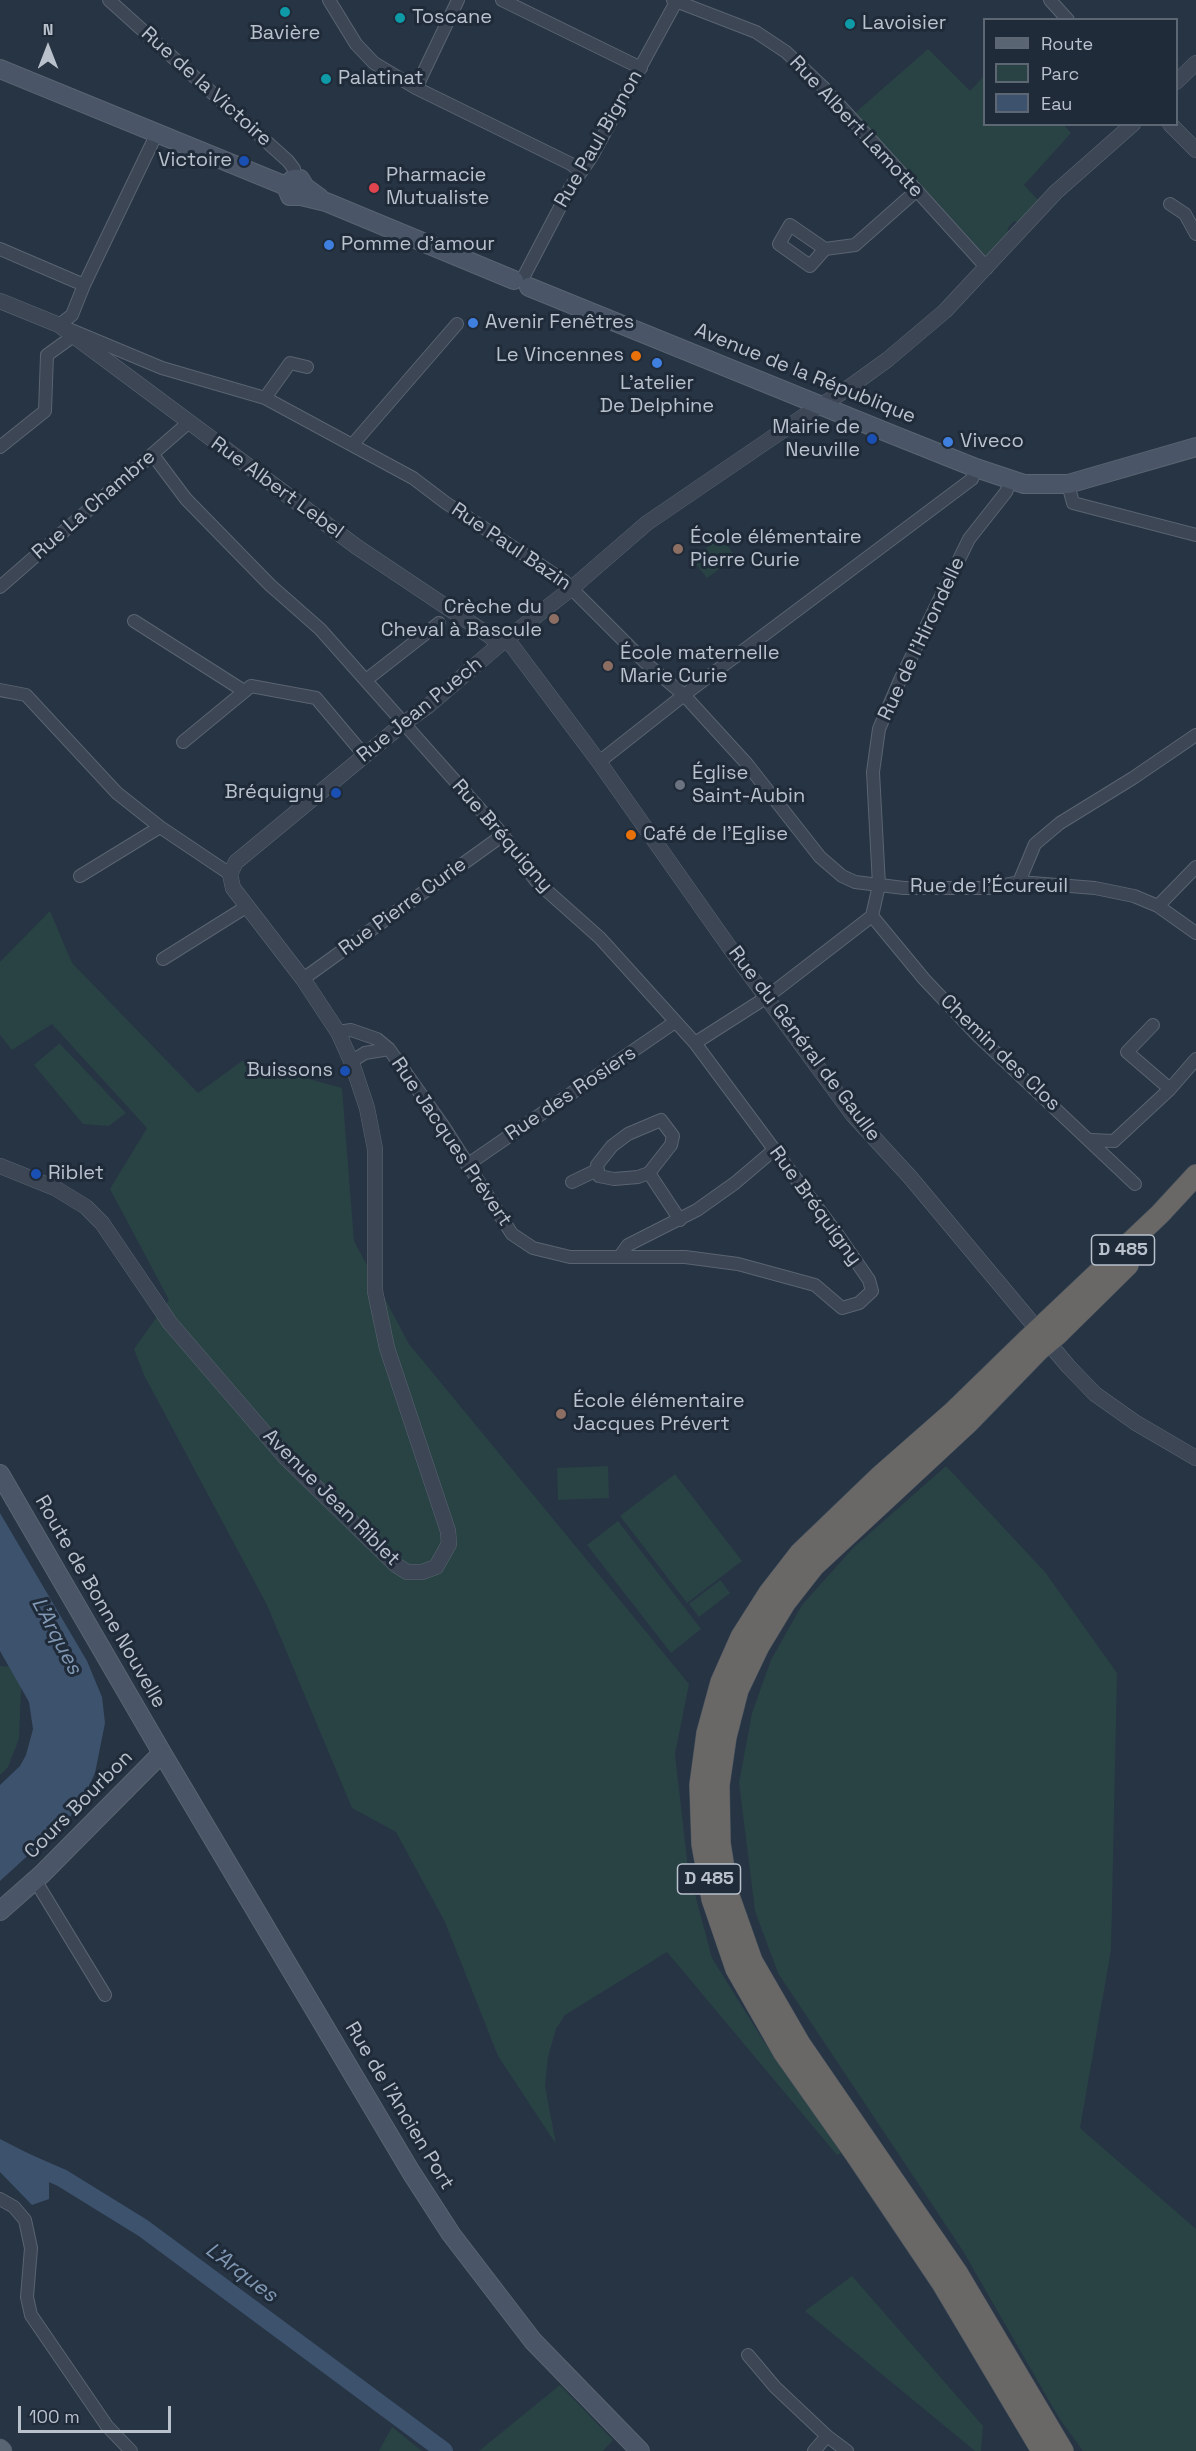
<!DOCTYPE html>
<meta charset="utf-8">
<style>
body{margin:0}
#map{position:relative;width:1196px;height:2451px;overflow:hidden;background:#273444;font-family:"Space Grotesk",sans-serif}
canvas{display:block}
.legend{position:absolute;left:983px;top:18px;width:195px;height:108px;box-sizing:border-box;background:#202b39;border:2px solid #5d6774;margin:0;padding:8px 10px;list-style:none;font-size:18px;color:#b9c1cd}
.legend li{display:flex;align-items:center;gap:12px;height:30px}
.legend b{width:30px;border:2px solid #5d6774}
.north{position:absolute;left:18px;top:18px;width:60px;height:60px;-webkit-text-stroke:4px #202b39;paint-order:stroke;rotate:0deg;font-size:16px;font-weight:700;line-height:24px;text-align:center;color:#b9c1cd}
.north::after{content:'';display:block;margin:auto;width:21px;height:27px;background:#b9c1cd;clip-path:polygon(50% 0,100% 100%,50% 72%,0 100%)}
.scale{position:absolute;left:18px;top:2406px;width:153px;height:27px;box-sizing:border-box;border:3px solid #b9c1cd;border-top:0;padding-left:8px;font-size:18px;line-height:21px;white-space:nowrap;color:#b9c1cd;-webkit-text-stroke:4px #202b39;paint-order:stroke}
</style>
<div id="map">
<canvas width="1196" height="2451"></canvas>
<ul class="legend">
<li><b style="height:8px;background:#5a6574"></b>Route</li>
<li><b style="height:16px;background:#294345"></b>Parc</li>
<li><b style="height:16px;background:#3d526d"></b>Eau</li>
</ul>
<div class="north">N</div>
<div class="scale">100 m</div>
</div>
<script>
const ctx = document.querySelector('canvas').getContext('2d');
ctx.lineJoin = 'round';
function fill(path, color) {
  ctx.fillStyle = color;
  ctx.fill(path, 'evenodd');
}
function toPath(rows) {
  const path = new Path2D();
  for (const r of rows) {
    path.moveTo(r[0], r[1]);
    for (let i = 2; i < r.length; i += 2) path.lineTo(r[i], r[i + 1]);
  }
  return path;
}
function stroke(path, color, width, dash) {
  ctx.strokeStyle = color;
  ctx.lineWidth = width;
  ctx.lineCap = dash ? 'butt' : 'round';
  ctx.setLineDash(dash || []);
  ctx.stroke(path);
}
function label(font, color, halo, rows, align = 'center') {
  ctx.font = font + ' "Space Grotesk",sans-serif';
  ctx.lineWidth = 6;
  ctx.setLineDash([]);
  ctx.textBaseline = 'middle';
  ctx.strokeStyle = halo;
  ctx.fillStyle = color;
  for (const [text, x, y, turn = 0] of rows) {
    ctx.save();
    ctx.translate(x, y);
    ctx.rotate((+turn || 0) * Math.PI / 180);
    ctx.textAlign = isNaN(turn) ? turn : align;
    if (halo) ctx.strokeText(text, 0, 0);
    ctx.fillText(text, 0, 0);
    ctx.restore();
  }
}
fill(toPath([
 [928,49,970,91,984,76,984,124,1064,125,1071,133,1024,185,1039,201,1019,223,1014,221,1008,228,1007,234,990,256,986,256,855,113],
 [721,537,736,557,707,578,692,559],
 [50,911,72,963,198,1093,242,1061,342,1088,354,1241,409,1344,689,1684,675,1754,688,1868,712,1958,763,2040,841,2153,837,2155,667,1952,565,2015,556,2029,548,2057,545,2086,556,2144,498,2056,445,1922,396,1832,352,1808,267,1605,144,1375,134,1349,169,1300,110,1189,147,1128,52,1024,12,1050,0,1035,0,962],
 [60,1043,60,1044,126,1113,109,1126,83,1124,34,1065],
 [608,1466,609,1498,558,1500,557,1468],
 [946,1466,1045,1572,1117,1673,1111,1950,1080,2128,1196,2229,1196,2451,1083,2451,1059,2418,963,2251,778,1973,755,1911,739,1783,752,1713,771,1660,802,1605,853,1548],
 [675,1474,742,1561,687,1603,620,1516],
 [618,1521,701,1629,671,1653,587,1545],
 [720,1580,730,1593,699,1617,689,1604],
 [0,1666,22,1667,19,1739,8,1767,0,1775],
 [852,2276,983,2426,981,2451,975,2451,805,2311],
 [560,2385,613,2440,603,2451,479,2451],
 [392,2427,422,2451,379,2451]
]), '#294345');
fill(toPath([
 [0,1513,87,1661,102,1697,105,1723,95,1773,80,1806,71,1816,0,1881,0,1785,20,1766,26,1755,33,1729,29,1702,0,1651],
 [0,2139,49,2164,49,2199,32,2205,0,2172]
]), '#3d526d');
stroke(toPath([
 [0,2151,62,2178,143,2228,444,2451]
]), '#3d526d', 18);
const minor = toPath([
 [109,0,288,161,294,169,296,178],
 [329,0,356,44,374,63,416,88,571,164,581,172],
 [502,0,641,68],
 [673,0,756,32,786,52,823,87,987,268],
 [1050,0,1068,20],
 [416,88,458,0],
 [157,133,84,285,72,315,59,325,162,368,265,398,413,478,446,503,563,580,647,664,684,695,747,764,820,857,842,876,855,882,904,888,989,888,1019,882,1095,888,1134,896,1158,906,1196,933],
 [1170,204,1185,214,1196,234],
 [0,249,84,285],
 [825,249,790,225,779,244,810,266,825,249,855,245,916,191],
 [524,276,570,188,592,156,676,2],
 [265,398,290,363,307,367],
 [353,444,457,324],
 [0,447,45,411,47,355,72,337],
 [153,455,186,499,270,585,320,629,503,835,536,881,600,938,695,1043,840,1238,869,1280,872,1291,859,1303,842,1308,815,1285,738,1264,685,1257,570,1257,533,1248,512,1234,444,1127,389,1049,377,1039,351,1030,338,1032],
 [1068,484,1073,503,1196,535],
 [0,587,188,423],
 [134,621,244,691],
 [366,680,439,623],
 [0,690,26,695,117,793,160,827,230,874],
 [183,742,251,686,316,698,365,756],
 [599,762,684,695,972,479,976,468],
 [80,876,160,827],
 [1019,882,1035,844,1060,823,1133,778,1196,735],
 [1158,906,1196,867],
 [872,916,924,979,977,1035,1135,1184],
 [163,959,246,907],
 [303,979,503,835],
 [1153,1025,1127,1052,1170,1089],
 [695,1043,767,997,872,916,879,885,873,772,879,729,900,680,969,539,1006,492,1011,480],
 [352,1061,365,1053,389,1049],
 [1091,1140,1114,1141,1170,1089,1196,1059],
 [467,1165,675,1022],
 [649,1173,638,1177,614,1179,599,1176,597,1165,612,1146,628,1134,661,1120,673,1136,671,1145,649,1173,680,1220],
 [572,1182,597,1170],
 [620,1256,628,1245,697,1210,735,1183,775,1149],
 [35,1880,105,1995],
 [0,2199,14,2207,25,2220,31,2248,27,2297,31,2315,107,2426,131,2451],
 [748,2355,775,2387,827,2436,814,2451],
 [827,2436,847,2451]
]);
const tertiary = toPath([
 [1176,82,1196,63],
 [1170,124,1196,150],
 [0,301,59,325,357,547,490,636,499,645],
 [507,639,599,762,730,948,853,1115,910,1177,1068,1366,1095,1394,1136,1423,1196,1458],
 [0,1166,55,1188,86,1207,102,1223,170,1323,286,1458,396,1565,407,1572,422,1572,436,1567,449,1544,448,1531,387,1348,375,1291,375,1149,367,1108,352,1063,338,1032,303,979,233,888,230,874,236,862,404,723,428,706,499,645,572,588,647,523,804,416,844,391,887,360,945,311,1056,192,1133,124]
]);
const secondary = toPath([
 [0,69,286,186],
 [286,186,290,196,301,196,326,202,514,280],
 [286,186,293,179,300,179,305,187,320,198],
 [529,287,881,430,976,468,1024,484,1068,484,1196,447],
 [0,1474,162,1753,411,2172,451,2234,533,2341,640,2451],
 [0,1911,42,1874,162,1753]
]);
const primary = toPath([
 [0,2449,2,2451]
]);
const trunk = toPath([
 [1047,1321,1160,1214,1196,1175],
 [1058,1334,1128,1265],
 [1028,1339,953,1412,879,1477,800,1553,769,1593,741,1637,721,1682,707,1733,700,1785,702,1844,712,1899,736,1969,784,2053,856,2155,942,2283,1042,2451],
 [1039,1350,968,1423,814,1566,785,1603,759,1646,738,1690,726,1737,719,1785,720,1843,728,1893,752,1961,800,2044,958,2274,1063,2451]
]);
stroke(minor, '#5a6471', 14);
stroke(tertiary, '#5a6471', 16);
stroke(secondary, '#5a6471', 20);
stroke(primary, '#454f5d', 21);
stroke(trunk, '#46515e', 22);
stroke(minor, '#3c4654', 12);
stroke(tertiary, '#3c4654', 15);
stroke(secondary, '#4a5567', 18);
stroke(primary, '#5a6574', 20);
stroke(trunk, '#6a6866', 21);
const trunkBridge = toPath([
 [1028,1339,1047,1321],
 [1039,1350,1058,1334]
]);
stroke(trunkBridge, '#46515e', 22, []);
stroke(trunkBridge, '#6a6866', 21);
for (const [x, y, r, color] of [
 [285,12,6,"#0f9aa8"],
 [400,18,6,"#0f9aa8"],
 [850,24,6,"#0f9aa8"],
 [326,79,6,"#0f9aa8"],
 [244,161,6,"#1a4fb4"],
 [374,188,6,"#e0444e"],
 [329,245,6,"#3f7fe0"],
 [473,323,6,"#3f7fe0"],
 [636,356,6,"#e8710a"],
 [657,363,6,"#3f7fe0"],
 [872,439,6,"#1a4fb4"],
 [948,442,6,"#3f7fe0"],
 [678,549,6,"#8d6e63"],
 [554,619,6,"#8d6e63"],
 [608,666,6,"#8d6e63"],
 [680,785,6,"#6b7280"],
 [336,793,6,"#1a4fb4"],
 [631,835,6,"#e8710a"],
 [345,1071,6,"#1a4fb4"],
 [36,1174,6,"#1a4fb4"],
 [561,1414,6,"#8d6e63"]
]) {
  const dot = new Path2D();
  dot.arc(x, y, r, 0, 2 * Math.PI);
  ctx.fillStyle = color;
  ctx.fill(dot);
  stroke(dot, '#202b39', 2);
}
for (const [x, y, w] of [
 [1123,1250,63],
 [709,1879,63]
]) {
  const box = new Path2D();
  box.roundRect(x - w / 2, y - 15, w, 30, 4.5);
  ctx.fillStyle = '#202b39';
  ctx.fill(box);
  stroke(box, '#b9c1cd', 1.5);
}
label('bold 18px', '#b9c1cd', null, [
 ["D 485",1123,1250],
 ["D 485",709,1879]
]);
label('20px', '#b9c1cd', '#202b39', [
 ["Toscane",412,18],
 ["Lavoisier",862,24],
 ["Bavière",285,34,"center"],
 ["Palatinat",338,79],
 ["Victoire",232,161,"right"],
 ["Pharmacie",386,176],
 ["Mutualiste",386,199],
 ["Pomme d’amour",341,245],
 ["Avenir Fenêtres",485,323],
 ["Le Vincennes",624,356,"right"],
 ["L'atelier",657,384,"center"],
 ["De Delphine",657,407,"center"],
 ["Mairie de",860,428,"right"],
 ["Neuville",860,451,"right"],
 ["Viveco",960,442],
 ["École élémentaire",690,538],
 ["Pierre Curie",690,561],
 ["Crèche du",542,608,"right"],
 ["Cheval à Bascule",542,631,"right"],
 ["École maternelle",620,654],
 ["Marie Curie",620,677],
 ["Église",692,774],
 ["Saint-Aubin",692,797],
 ["Bréquigny",324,793,"right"],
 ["Café de l'Eglise",643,835],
 ["Buissons",333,1071,"right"],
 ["Riblet",48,1174],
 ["École élémentaire",573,1402],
 ["Jacques Prévert",573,1425]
], 'left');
label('20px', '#b9c1cd', '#202b39', [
 ["Rue de la Victoire",206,87,42],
 ["Rue Albert Lamotte",856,127,47],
 ["Rue Paul Bignon",599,139,-60],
 ["Avenue de la République",805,374,22],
 ["Rue Albert Lebel",277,488,36],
 ["Rue La Chambre",94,505,-41],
 ["Rue Paul Bazin",511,547,34],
 ["Rue de l'Hirondelle",922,639,-65],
 ["Rue Jean Puech",420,710,-39],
 ["Rue Bréquigny",502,836,49],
 ["Rue de l'Écureuil",989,887],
 ["Rue Pierre Curie",403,907,-36],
 ["Rue du Général de Gaulle",804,1044,53],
 ["Chemin des Clos",1000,1053,44],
 ["Rue des Rosiers",571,1094,-34],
 ["Rue Jacques Prévert",451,1142,56],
 ["Rue Bréquigny",815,1206,54],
 ["Avenue Jean Riblet",331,1498,45],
 ["Route de Bonne Nouvelle",100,1602,60],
 ["Cours Bourbon",79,1805,-45],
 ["Rue de l'Ancien Port",399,2106,59]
]);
label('italic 21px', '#8198b4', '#202b39', [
 ["L'Arques",56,1636,62],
 ["L'Arques",241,2273,37]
]);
</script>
